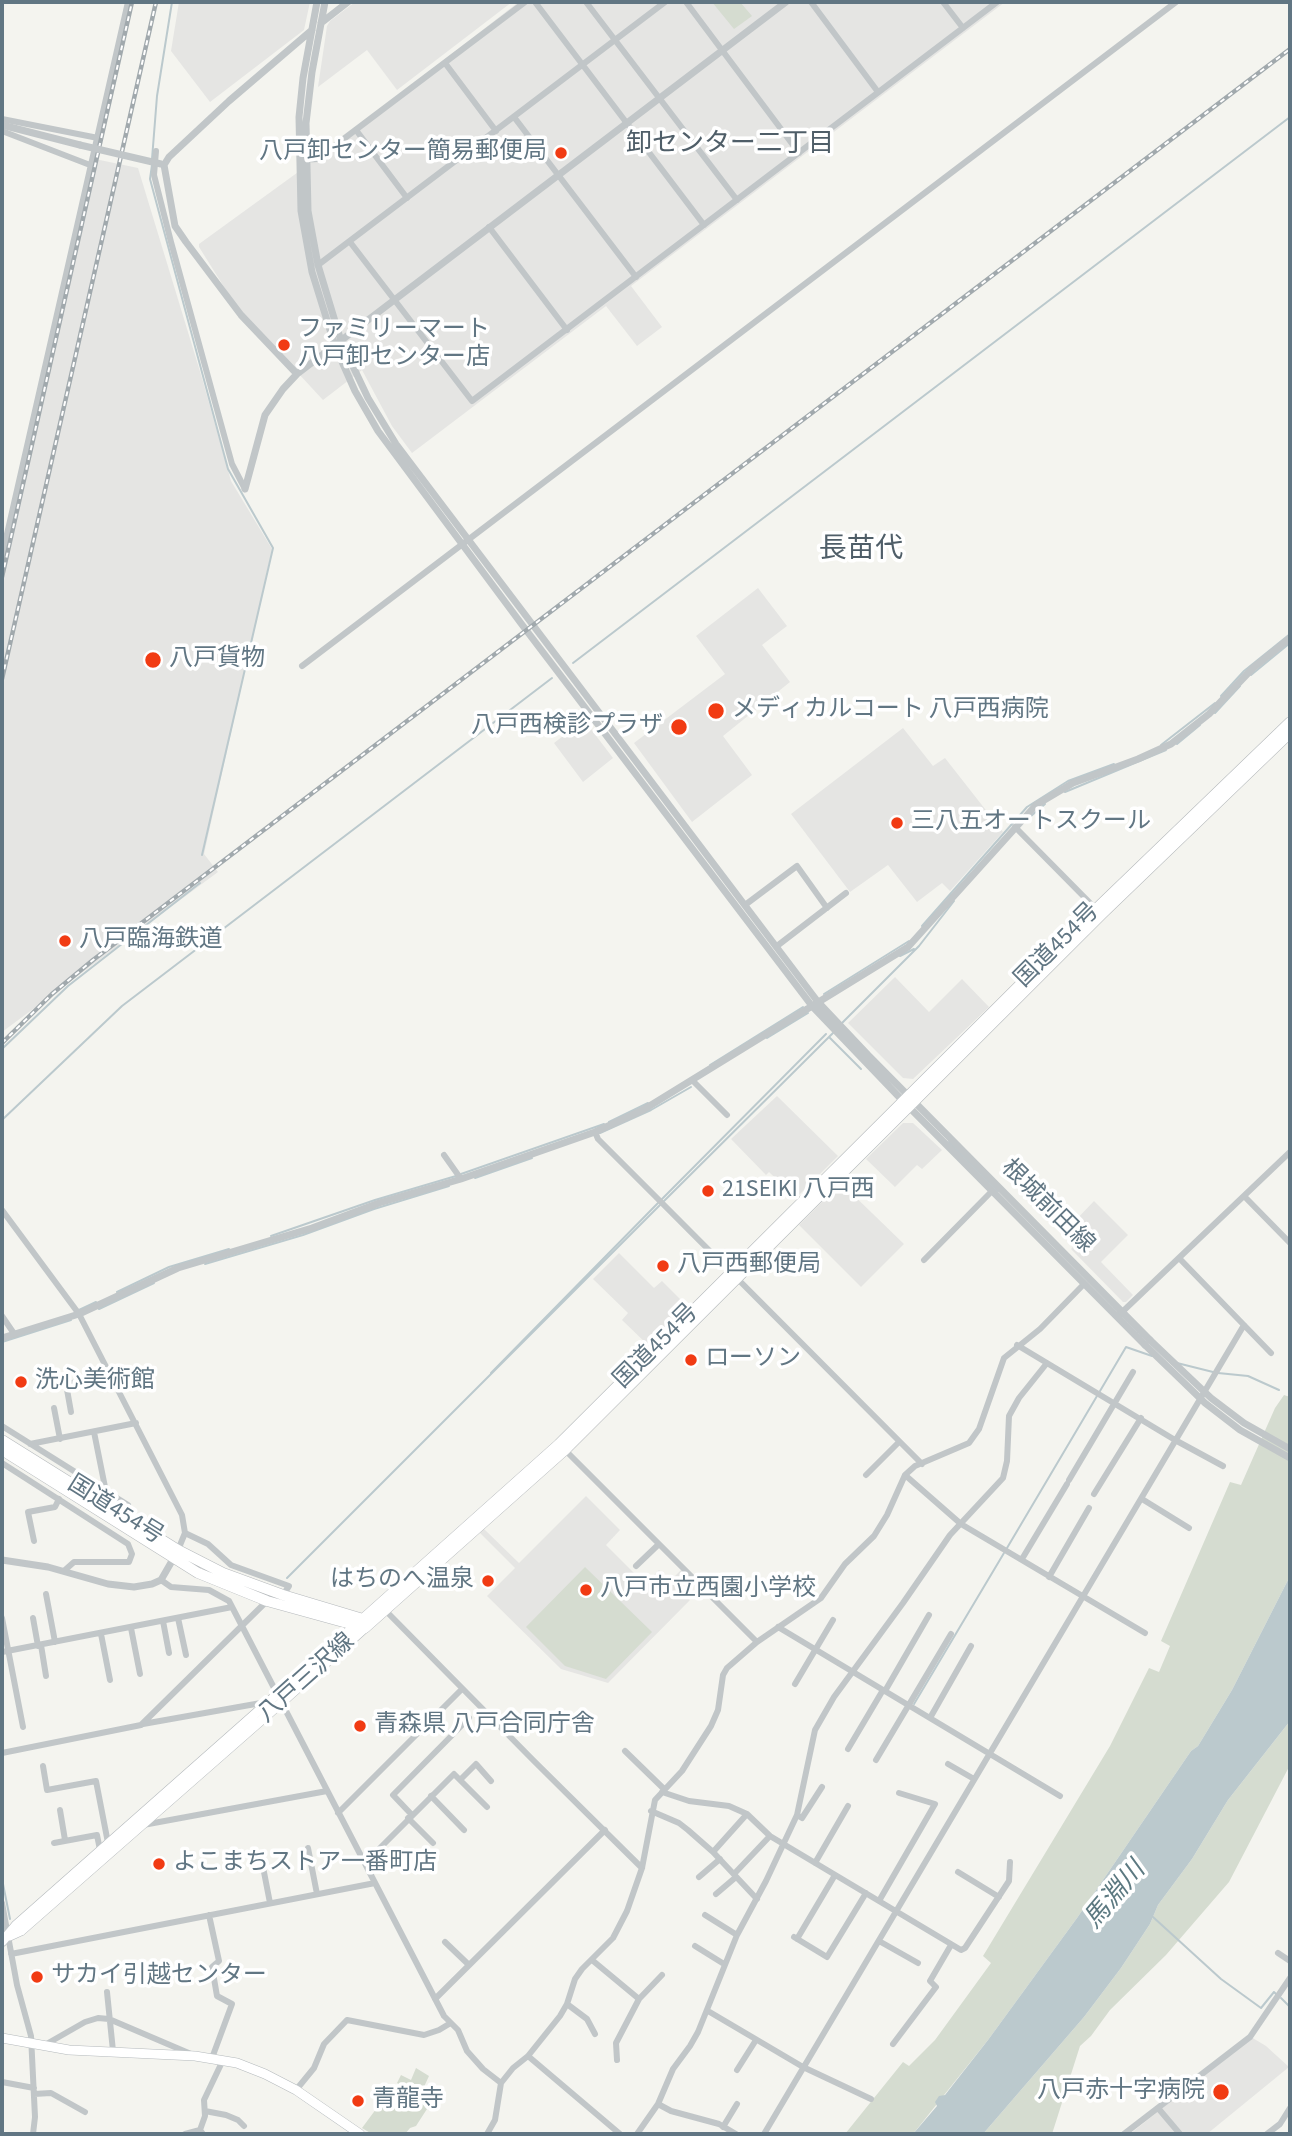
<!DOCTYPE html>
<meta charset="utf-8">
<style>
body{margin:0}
#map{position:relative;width:1292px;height:2136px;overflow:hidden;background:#f4f4ef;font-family:"Source Sans 3",sans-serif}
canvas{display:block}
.frame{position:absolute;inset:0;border:4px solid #617683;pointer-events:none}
</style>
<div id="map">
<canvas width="1292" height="2136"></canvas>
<div class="frame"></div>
</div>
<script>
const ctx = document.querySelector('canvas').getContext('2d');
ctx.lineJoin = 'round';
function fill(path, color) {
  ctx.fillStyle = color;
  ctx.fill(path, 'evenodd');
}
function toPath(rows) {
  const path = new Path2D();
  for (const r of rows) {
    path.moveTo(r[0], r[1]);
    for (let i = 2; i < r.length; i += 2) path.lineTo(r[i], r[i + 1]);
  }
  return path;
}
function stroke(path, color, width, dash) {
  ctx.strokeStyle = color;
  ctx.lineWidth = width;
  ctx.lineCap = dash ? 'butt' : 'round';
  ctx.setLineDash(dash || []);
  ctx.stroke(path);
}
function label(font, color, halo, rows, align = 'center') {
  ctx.font = font + ' "Source Sans 3","Noto Sans JP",sans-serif';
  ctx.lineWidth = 7;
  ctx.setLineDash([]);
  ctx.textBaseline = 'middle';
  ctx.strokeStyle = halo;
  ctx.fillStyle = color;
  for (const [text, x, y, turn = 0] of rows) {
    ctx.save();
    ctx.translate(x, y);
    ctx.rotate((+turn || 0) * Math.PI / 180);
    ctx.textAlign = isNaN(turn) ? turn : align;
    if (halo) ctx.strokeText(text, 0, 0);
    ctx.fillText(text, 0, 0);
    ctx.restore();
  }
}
fill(toPath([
 [179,2,310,2,304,30,210,102,171,51],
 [355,2,512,2,397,90,367,50,318,87,327,26,330,21],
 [516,2,1005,2,631,286,662,327,637,346,606,306,412,453,392,426,362,370,323,400,236,306,199,247,199,244,312,162,516,4],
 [95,159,138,168,202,378,231,481,272,549,204,854,218,872,2,1032,2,571],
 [758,588,787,626,762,645,790,682,723,736,752,775,692,822,634,743,725,674,696,636],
 [584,720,613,758,583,782,554,743],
 [903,728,933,766,945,758,1003,832,950,891,942,883,917,902,888,865,850,892,791,814],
 [895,977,929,1012,962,979,989,1007,913,1079,903,1078,848,1023],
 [777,1096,838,1156,796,1198,769,1172,766,1175,731,1139],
 [903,1123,913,1123,942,1150,922,1169,917,1165,895,1187,866,1159],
 [841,1183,904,1244,861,1287,799,1225],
 [1094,1201,1128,1235,1101,1262,1133,1295,1126,1302,1123,1302,1071,1249,1084,1236,1073,1223],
 [619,1253,654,1288,662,1281,689,1308,650,1347,622,1320,628,1313,593,1279],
 [586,1496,620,1530,606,1545,645,1584,659,1570,670,1581,682,1569,685,1572,673,1584,690,1600,608,1683,561,1669,487,1596,515,1568,480,1533,484,1529,519,1563],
 [1251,2037,1266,2046,1289,2067,1207,2134,1130,2134]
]), '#e5e5e3');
fill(toPath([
 [712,2,740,2,752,16,734,29],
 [1284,1395,1290,1397,1290,1576,1232,1690,1198,1746,1191,1751,1077,1918,988,2040,913,2134,845,2134,903,2062,909,2066,935,2040,991,1963,983,1956,1110,1746,1149,1668,1159,1672,1170,1646,1161,1641,1230,1482,1241,1485,1275,1408],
 [585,1567,652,1632,606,1679,565,1666,526,1627],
 [1290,1721,1290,1765,1229,1882,1166,1955,1110,2010,1091,2036,1080,2046,1052,2134,1009,2134,1005,2132,1000,2134,983,2134,1084,2017,1121,1968,1150,1924,1158,1905,1192,1859,1228,1800],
 [416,2068,429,2076,423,2089,436,2095,416,2126,410,2128,405,2134,372,2134,362,2128,382,2101,389,2104,394,2094,402,2097,406,2088,397,2083,401,2075,411,2080]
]), '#d5dcd0');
fill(toPath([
 [1290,1576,1290,1721,1228,1800,1192,1859,1158,1905,1150,1924,1121,1968,1084,2017,983,2134,913,2134,937,2106,935,2102,939,2096,945,2095,988,2040,1077,1918,1191,1751,1198,1746,1232,1690]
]), '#bbc9cd');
stroke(toPath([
 [152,159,157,96,172,2],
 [152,165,150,179,228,469,273,548,202,855],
 [573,663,1290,117],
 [1251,675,1290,643],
 [1221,696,1244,671,1290,634],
 [1215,713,1240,686],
 [1177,744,1200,725],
 [1161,745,1215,703],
 [1065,792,1166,750],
 [1031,816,1045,804],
 [922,926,1027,807,1068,781,1114,764],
 [900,956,914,949],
 [824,994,909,941],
 [842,1023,919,946,954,901],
 [829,1037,861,1069],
 [767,1038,808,1013],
 [2,1049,68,986,200,883],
 [710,1065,803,1007],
 [2,1120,122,1006,552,678],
 [609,1122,648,1103],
 [600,1133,651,1110,691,1087],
 [949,1142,998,1191],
 [461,1174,604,1124],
 [475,1178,532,1158],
 [662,1199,826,1034],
 [664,1201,834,1032],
 [271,1236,375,1200,456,1176],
 [205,1264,303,1235,374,1209,449,1186],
 [117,1292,169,1267,229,1249],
 [99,1309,154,1283],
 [79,1310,96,1302],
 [2,1342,71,1320],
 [1177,1363,1213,1372],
 [491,1373,658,1203],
 [1218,1373,1248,1376,1279,1390],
 [1100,1391,1126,1347,1152,1356],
 [1007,1548,1097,1396],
 [287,1578,660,1205],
 [914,1704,1004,1553],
 [2,1879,10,1919],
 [1153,1917,1221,1979,1261,2008,1274,1992,1277,1995],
 [1281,1998,1290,2007]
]), '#bbc9cd', 2);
const primary = toPath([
 [10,1936,21,1931,281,1703,365,1628,364,1622],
 [2,1942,16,1925,360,1621],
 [2,2038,69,2050,195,2056,237,2063,265,2074,296,2090,360,2134]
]);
const trunk = toPath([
 [2,1440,178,1550,223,1573,283,1595,363,1619,559,1444,1096,909,1290,722],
 [2,1450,198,1573,267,1601,365,1628,565,1450,1102,914,1290,733]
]);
stroke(primary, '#b4b9bc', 10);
stroke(trunk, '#b5b9bc', 11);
stroke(toPath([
 [535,2,704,225],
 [586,2,737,200],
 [686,2,799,153],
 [811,2,878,92],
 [943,2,963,28],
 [445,63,496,131],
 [514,117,636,277],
 [2,119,98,138],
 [356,130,407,198],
 [2,131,90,165],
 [156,151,154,175,171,242,232,464,245,489],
 [303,160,317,159,525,2],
 [489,227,567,330],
 [350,242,472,401,997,2],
 [318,265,665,2],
 [2,556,128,2],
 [302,666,1176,2],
 [1015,827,1097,910],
 [745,905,797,866,827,908],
 [777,946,846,893],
 [693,1081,727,1115],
 [595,1132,598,1139,656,1197,922,1464],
 [444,1155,461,1179],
 [1244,1196,1290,1243],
 [2,1210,79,1314,182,1515,185,1533,178,1550],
 [1179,1258,1271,1353],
 [924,1260,992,1191],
 [1119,1315,1290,1152],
 [2,1316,15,1335],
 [1017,1345,1175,1440,1223,1466],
 [54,1408,60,1439],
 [71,1412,66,1384,111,1376],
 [2,1426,128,1505],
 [94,1432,106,1492],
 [30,1444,136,1423],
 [563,1448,757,1642],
 [2,1463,128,1544,132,1554,129,1562,74,1562,65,1570],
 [866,1475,899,1442],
 [905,1475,961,1524,1145,1633],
 [1069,1480,1133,1372],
 [1094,1494,1141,1418],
 [1142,1499,1189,1528],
 [185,1533,208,1544,231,1565,289,1586,283,1595],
 [34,1541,28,1512,55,1507,59,1499],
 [1022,1559,1067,1484],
 [636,1566,659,1544],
 [1049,1577,1089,1508],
 [161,1580,171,1587,209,1590,229,1601,444,2016,458,2030,467,2051,483,2069,501,2083],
 [46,1594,55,1642],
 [383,1608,534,1761,642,1868],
 [2,1618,23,1727],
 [33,1618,38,1646],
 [178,1618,186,1655],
 [163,1621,169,1653],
 [778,1627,1060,1796],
 [131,1628,140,1674],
 [101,1634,110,1680],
 [41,1645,46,1676],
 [2,1652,232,1607],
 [795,1684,833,1620],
 [885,1691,929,1615],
 [930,1718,971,1646],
 [143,1724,261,1703,265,1705],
 [848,1749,883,1690],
 [625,1751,664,1789],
 [2,1753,141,1725,267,1601],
 [876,1760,951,1634],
 [948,1764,974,1779],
 [43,1766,47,1790,96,1781,108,1843],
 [460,1780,476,1764,491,1781],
 [662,1792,689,1801,729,1806,747,1814,770,1836,961,1950,965,1948,1009,1881,1010,1862],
 [431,1796,464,1830],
 [60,1810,65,1840],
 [651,1811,679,1823,688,1830,713,1852,757,1899],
 [338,1813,462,1689],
 [412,1815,393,1795,469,1718],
 [797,1815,802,1818,822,1787],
 [408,1818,433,1843],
 [143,1825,327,1791],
 [54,1843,97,1835,100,1850],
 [308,1848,317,1894],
 [713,1852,747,1814],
 [365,1863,454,1774,487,1807],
 [815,1863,848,1806],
 [263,1867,270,1903],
 [958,1872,999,1897],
 [734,1874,770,1836],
 [699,1877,720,1859],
 [716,1894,736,1877],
 [879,1901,935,1804,899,1793],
 [2,1903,17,1985,31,2036,35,2117,33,2134],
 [209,1915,219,1961,212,1967,217,1996,232,2004,212,2058],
 [705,1915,737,1935],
 [794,1937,827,1957,866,1893],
 [797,1939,835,1875],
 [879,1941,918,1963],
 [445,1942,469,1965],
 [695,1946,724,1964],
 [1278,1953,1290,1961],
 [11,1954,375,1883],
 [592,1960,639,1999],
 [107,1992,113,2051],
 [435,1999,605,1830],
 [567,2004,587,2019,595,2034],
 [708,2011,803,2067,871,2099],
 [893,2044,936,1987,930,1981,951,1945],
 [43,2046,85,2022,98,2018,109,2019,191,2054],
 [528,2056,620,2134],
 [617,2060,616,2043,639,1999,662,1975],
 [737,2070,756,2040],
 [2,2082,34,2088],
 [296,2090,314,2068,324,2044,347,2020,424,2035,439,2030,449,2024],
 [34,2094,51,2093,85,2112],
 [658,2104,671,2111,719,2124,736,2134],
 [1158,2108,1180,2134],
 [205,2111,226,2115,238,2120,244,2126],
 [723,2127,737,2104],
 [185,2134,200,2130],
 [203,2134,200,2130,205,2116,204,2100,223,2060],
 [487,2134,495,2120,501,2083,513,2068,528,2056,560,2016,567,2004,575,1979,582,1969,613,1938,627,1911,642,1868,655,1800,682,1771,711,1726,718,1710,723,1675,727,1668,757,1642,821,1598,845,1564,874,1536,887,1515,905,1475,915,1466,969,1443,979,1429,1004,1358,1040,1329,1084,1284],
 [637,2134,658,2104,673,2069,690,2046,698,2032,737,1935,766,1881,797,1815,815,1730,834,1697,903,1603,950,1535,1003,1478,1007,1461,1009,1416,1019,1398,1047,1363],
 [764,2134,1244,1325],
 [1124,2134,1250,2037,1290,1978],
 [1267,2134,1280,2124,1290,2108]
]), '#c1c6c8', 6);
stroke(toPath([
 [317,2,303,78,299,117,301,211,312,272,335,346,355,391,378,431,523,626,812,1006,902,1100,1145,1345],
 [325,2,312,72,306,123,308,211,318,265,341,341,368,398,396,444,818,1002,868,1055,1150,1340],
 [321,23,348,2],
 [2,125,80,145],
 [297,374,241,315,186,242,175,226,164,165,169,157,229,101,312,30],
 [245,489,265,415,283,389,297,374,786,2],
 [2,1338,79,1314,178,1268,312,1228,379,1203,461,1179,595,1132,643,1110,908,947,1036,805,1073,783,1138,759,1171,744,1209,714,1253,668,1290,638],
 [2,1560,48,1567,108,1584,134,1587,152,1584,161,1580,176,1554]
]), '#c1c6c8', 7);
stroke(primary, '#fff', 9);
stroke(trunk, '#fff', 10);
const rail = toPath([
 [2,577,132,2],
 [2,679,156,2],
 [2,1043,52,994,93,960,1290,49]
]);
stroke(rail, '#a1a9ad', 4.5);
stroke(rail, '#fff', 2, [5]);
stroke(toPath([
 [80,145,161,164],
 [1150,1340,1211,1398,1244,1423,1290,1449],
 [1145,1345,1205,1403,1240,1430,1290,1458]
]), '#c1c6c8', 7);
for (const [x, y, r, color] of [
 [561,153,7,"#f13b13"],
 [284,345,7,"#f13b13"],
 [153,660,9,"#f13b13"],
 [716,711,9,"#f13b13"],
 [679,727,9,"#f13b13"],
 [897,823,7,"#f13b13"],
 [65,941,7,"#f13b13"],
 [708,1191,7,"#f13b13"],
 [663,1266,7,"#f13b13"],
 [691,1360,7,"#f13b13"],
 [21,1382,7,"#f13b13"],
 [488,1581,7,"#f13b13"],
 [586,1590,7,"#f13b13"],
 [360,1726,7,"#f13b13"],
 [159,1864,7,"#f13b13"],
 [37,1977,7,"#f13b13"],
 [1221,2092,9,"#f13b13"],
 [358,2101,7,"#f13b13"]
]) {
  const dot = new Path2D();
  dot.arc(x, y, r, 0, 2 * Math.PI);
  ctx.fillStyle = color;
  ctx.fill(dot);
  stroke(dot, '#fff', 2.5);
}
label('24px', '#617683', '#fff', [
 ["八戸卸センター簡易郵便局",547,153,"right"],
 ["ファミリーマート",298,331],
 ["八戸卸センター店",298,359],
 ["八戸貨物",169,660],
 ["メディカルコート 八戸西病院",732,711],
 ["八戸西検診プラザ",663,727,"right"],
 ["三八五オートスクール",911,823],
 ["八戸臨海鉄道",79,941],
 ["21SEIKI 八戸西",722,1191],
 ["八戸西郵便局",677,1266],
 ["ローソン",705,1360],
 ["洗心美術館",35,1382],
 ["はちのへ温泉",474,1581,"right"],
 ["八戸市立西園小学校",600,1590],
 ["青森県 八戸合同庁舎",374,1726],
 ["よこまちストア一番町店",173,1864],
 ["サカイ引越センター",51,1977],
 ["八戸赤十字病院",1205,2092,"right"],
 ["青龍寺",372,2101]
], 'left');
label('24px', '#617683', '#fff', [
 ["国道454号",1058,946,-45],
 ["根城前田線",1047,1207,45],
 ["国道454号",657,1347,-45],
 ["国道454号",115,1511,32],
 ["八戸三沢線",307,1679,-42]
]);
label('26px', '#4f5e68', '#fff', [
 ["卸センター二丁目",730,145]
]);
label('italic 26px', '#5c7981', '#fff', [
 ["馬淵川",1116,1896,-50]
]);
label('28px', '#4f5e68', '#fff', [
 ["長苗代",861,551]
]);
</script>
